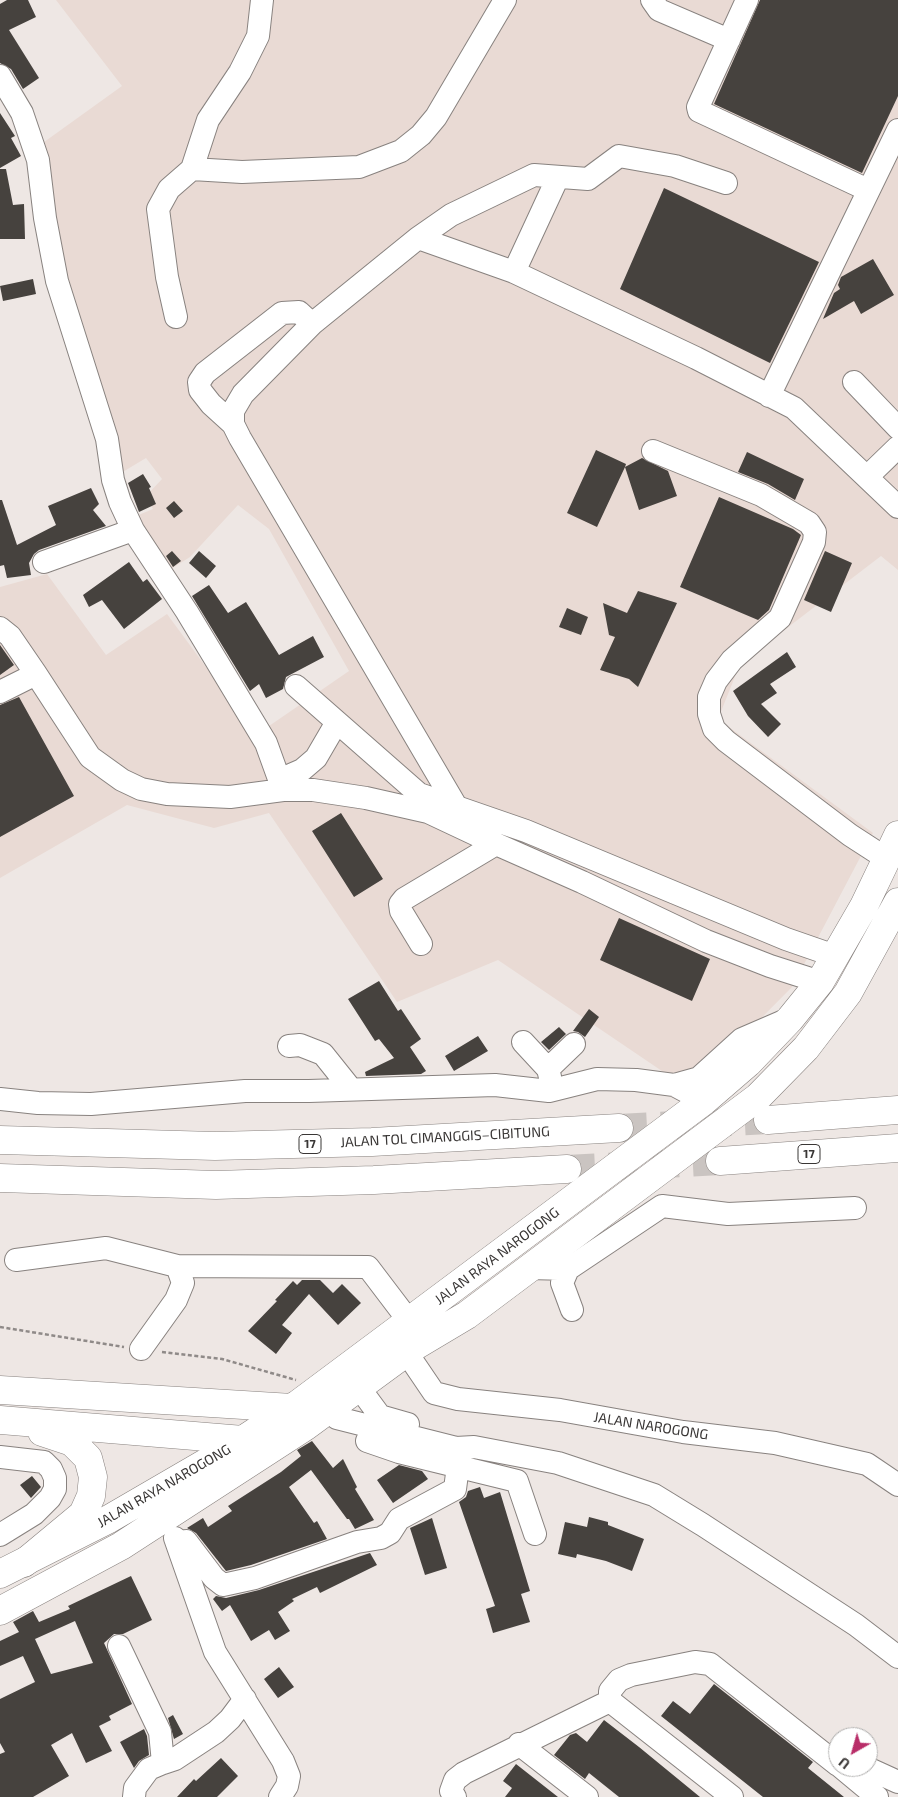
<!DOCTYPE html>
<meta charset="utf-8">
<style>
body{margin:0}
#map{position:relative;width:898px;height:1797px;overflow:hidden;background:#eee7e4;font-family:"Exo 2",sans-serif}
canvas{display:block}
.north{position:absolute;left:828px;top:1727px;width:50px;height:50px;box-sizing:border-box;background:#fff;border:1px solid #b0afae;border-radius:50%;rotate:218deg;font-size:14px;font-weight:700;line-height:20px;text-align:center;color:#393635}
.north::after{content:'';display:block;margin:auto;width:18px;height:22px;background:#b82d68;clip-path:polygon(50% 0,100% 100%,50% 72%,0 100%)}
</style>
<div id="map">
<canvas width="898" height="1797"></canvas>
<div class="north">U</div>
</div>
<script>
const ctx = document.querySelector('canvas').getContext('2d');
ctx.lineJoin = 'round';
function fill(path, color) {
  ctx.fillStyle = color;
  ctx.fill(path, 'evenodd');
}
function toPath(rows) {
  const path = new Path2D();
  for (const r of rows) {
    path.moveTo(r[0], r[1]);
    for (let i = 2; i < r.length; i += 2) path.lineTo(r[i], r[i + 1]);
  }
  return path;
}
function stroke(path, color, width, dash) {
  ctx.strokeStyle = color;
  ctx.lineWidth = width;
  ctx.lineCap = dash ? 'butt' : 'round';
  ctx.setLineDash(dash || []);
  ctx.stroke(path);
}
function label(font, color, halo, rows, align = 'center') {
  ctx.font = font + ' "Exo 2",sans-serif';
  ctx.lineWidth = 5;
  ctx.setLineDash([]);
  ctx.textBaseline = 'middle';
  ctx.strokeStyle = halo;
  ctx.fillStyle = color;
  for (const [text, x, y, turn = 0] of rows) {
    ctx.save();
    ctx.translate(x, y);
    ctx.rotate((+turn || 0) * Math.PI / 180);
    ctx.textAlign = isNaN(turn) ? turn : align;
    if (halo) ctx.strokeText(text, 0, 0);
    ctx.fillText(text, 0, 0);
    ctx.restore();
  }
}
fill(toPath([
 [56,0,898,0,898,570,881,556,740,664,718,719,873,833,792,987,690,1090,498,960,397,1002,269,813,214,828,127,805,0,878,0,587,47,574,106,655,167,614,256,735,349,671,269,529,238,505,190,557,163,574,124,521,153,509,145,497,162,479,146,458,121,473,33,150,122,86]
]), '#e9dad4');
fill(toPath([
 [7,0,28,0,36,17,9,30,39,78,23,89,11,69,0,63,0,4],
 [760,0,898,0,898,96,862,173,714,104],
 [0,113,15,136,11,138,21,156,0,168],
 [0,169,6,169,13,205,24,204,25,239,0,239],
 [664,188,819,262,770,363,620,289],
 [873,259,894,295,861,314,854,301,823,319,834,293,840,289,838,285,841,277],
 [33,279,36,294,3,301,0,286],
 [596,450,626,464,625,467,642,458,668,471,677,496,639,510,625,467,597,527,567,513],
 [747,452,804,479,795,500,768,484,738,472],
 [143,474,151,487,149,488,156,504,139,512,128,483],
 [91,488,99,504,93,510,106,526,39,550,34,554,29,563,31,575,7,578,4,565,0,566,0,500,2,500,17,545,56,525,48,506],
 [719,497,793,529,801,535,769,610,758,620,680,587],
 [174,501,183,511,174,518,166,508],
 [172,551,181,561,173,567,166,556],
 [199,551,216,566,206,578,189,563],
 [825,551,852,563,831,612,804,600],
 [129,562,143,582,147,579,162,599,124,629,102,600,89,607,83,595],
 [209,585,228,613,246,602,279,655,313,636,324,657,286,677,283,689,266,698,259,684,250,691,192,596],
 [638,591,677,603,638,687,629,679,600,670,615,637,609,635,603,603,627,613],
 [567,608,588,617,581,635,559,627],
 [0,645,14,665,0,675],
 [787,652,796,667,770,684,777,693,761,704,781,724,768,737,748,716,733,691],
 [19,697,74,796,0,837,0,705],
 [341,813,383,879,354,897,312,831],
 [619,918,710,959,692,1001,600,960],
 [379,981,398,1011,401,1009,421,1039,410,1047,426,1071,421,1074,366,1076,365,1072,394,1058,379,1039,375,1041,348,999],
 [589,1009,599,1017,585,1037,578,1032,573,1031],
 [559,1027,566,1034,549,1050,541,1042],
 [478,1036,488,1051,454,1071,445,1056],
 [302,1280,320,1280,333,1293,342,1284,361,1303,338,1325,309,1294,282,1325,292,1333,276,1354,248,1331,277,1301,275,1300,293,1281,297,1285],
 [312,1441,333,1468,343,1459,357,1487,355,1489,374,1520,355,1529,349,1519,347,1519,311,1470,289,1487,314,1523,317,1521,327,1539,251,1565,226,1571,196,1533,187,1528,203,1518,208,1527,232,1511,228,1506,281,1472,301,1456,297,1450],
 [399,1465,422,1471,428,1479,393,1503,377,1480],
 [32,1476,41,1487,31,1498,20,1485],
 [480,1487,484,1498,500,1492,530,1591,521,1594,530,1622,493,1633,486,1609,495,1606,459,1502,466,1497,468,1491],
 [589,1517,608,1522,608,1525,644,1539,632,1571,606,1561,577,1554,576,1558,558,1554,565,1522,587,1527],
 [432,1518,447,1568,425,1575,410,1528],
 [370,1553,377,1565,320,1593,317,1587,292,1599,294,1601,278,1612,290,1631,275,1640,269,1630,251,1641,230,1605,222,1611,213,1599,216,1596,226,1598,259,1590],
 [131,1576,152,1620,123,1634,114,1634,104,1643,132,1704,109,1716,111,1720,99,1726,112,1751,86,1763,72,1733,51,1745,69,1776,33,1797,0,1797,0,1754,5,1752,0,1743,0,1699,35,1682,23,1656,0,1666,0,1641,19,1632,13,1622,33,1611,39,1622,70,1609,68,1606],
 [75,1621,93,1663,51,1674,35,1639],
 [279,1667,294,1687,278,1698,264,1679],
 [714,1684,813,1762,808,1768,844,1797,763,1797,661,1716,673,1701,690,1714],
 [173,1715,183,1734,174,1739,168,1718],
 [604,1720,639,1747,700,1797,619,1797,589,1773,585,1779,554,1755,570,1735,576,1733,587,1742],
 [144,1729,147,1736,149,1755,139,1761,134,1768,120,1742],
 [221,1758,238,1776,217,1797,177,1797,194,1779,196,1781],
 [516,1764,558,1797,505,1797,512,1788,503,1781]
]), '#46423e');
stroke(toPath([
 [619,1128,768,1120],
 [567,1169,720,1161]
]), '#cac4c1', 28, [28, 14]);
const minor = toPath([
 [652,0,659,10,729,40],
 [747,0,698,107,699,111,868,190],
 [0,76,22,113,38,160,45,218,57,281,107,439,113,480,120,502,133,530,187,612,266,743,283,790],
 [192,169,208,120,240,72,258,36,262,0],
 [418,238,514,272,696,358,794,408,898,507],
 [514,272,558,177],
 [176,317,167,277,158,209,169,189,192,169,242,172,359,167,401,151,421,135,436,117,505,0],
 [854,382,898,428],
 [769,396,898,130],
 [233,424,211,404,200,390,199,382,205,373,282,313,299,312,312,324],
 [653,451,761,495,809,523,815,532,814,542,780,618,732,660,716,681,709,697,709,714,714,729,726,741,850,835,887,859],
 [867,477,898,447],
 [44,562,133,530],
 [0,628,10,636,36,674],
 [296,686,419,794,526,831,786,939,835,956],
 [0,692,36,674,90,757,122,780,141,789,167,794,230,797,283,790,313,790,366,798,428,812,496,844],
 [279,780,302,770,316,758,337,722],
 [456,806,240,438,233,424,233,411,243,394,312,324,418,238,451,215,534,175,588,179,619,156,675,166,726,183],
 [421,944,401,911,400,904,404,899,496,844,582,882,706,941,770,966,820,982],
 [523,1042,548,1069,550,1077,549,1091],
 [289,1046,300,1045,323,1054,351,1089],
 [548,1069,574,1044],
 [674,1085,699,1078,742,1039,786,1020],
 [0,1099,38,1103,91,1104,245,1091,309,1091,495,1085,549,1091,597,1079,636,1080,674,1085,704,1101],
 [16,1260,106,1248,177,1266,368,1267,409,1321],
 [529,1268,568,1269,662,1206,728,1214,855,1208],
 [568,1269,562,1283,572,1310],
 [141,1349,176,1300,183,1283,177,1266],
 [413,1362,434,1393,458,1399,560,1410,683,1432,775,1443,867,1464,898,1485],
 [366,1397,380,1416,408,1424],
 [337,1418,456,1448,474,1447,558,1463,654,1495,703,1525,856,1625,898,1657],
 [367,1441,399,1452,517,1481,535,1534],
 [0,1457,44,1462,51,1469,55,1478,55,1489,50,1498,34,1514,0,1535],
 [175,1538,215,1652,283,1761,289,1776,287,1786,280,1797],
 [177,1543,186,1541,214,1578,223,1585,255,1578,357,1542,381,1538,390,1533,399,1519,455,1489,458,1466],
 [119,1646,160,1732,163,1763,149,1769,135,1788,134,1797],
 [610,1701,732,1797],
 [519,1744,587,1797],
 [163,1763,175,1759,216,1732,230,1719,245,1699],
 [841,1767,877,1797],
 [865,1767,898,1782],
 [455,1797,451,1791,455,1780,464,1773,610,1701,610,1691,619,1680,631,1675,695,1662,710,1664,838,1765]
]);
const major = toPath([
 [0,1574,109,1519,226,1451,298,1404,704,1101,748,1063,790,1019,820,982,864,906,898,835],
 [0,1611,121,1546,306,1426,415,1346,467,1315,758,1097,806,1048,848,993,898,902]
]);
const highway = toPath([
 [768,1120,898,1110],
 [0,1140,215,1146,372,1142,619,1128],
 [720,1161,898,1148],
 [0,1178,216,1185,374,1180,567,1169],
 [0,1390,292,1408],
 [0,1420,243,1440],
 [24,1563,83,1514,91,1496,93,1477,88,1458,72,1442,42,1432]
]);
stroke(minor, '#88827f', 24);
stroke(major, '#88827f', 29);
stroke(highway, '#88827f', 29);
stroke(toPath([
 [0,1327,124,1347],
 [162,1352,222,1359,296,1380]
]), '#8f8a88', 2.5, [4, 2.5]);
stroke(minor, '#fff', 22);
stroke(major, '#fff', 28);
stroke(highway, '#fff', 28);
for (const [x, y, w] of [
 [310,1144,22],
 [809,1154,22]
]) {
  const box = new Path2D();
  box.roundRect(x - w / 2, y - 9.5, w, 19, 4);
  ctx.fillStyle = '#fff';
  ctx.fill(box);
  stroke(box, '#393635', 1);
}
label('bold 12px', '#393635', null, [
 ["17",310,1144],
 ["17",809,1154]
]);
label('14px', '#393635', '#fff', [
 ["JALAN TOL CIMANGGIS–CIBITUNG",445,1137,-3],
 ["JALAN RAYA NAROGONG",497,1256,-37],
 ["JALAN NAROGONG",651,1426,9],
 ["JALAN RAYA NAROGONG",164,1486,-30]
]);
</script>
